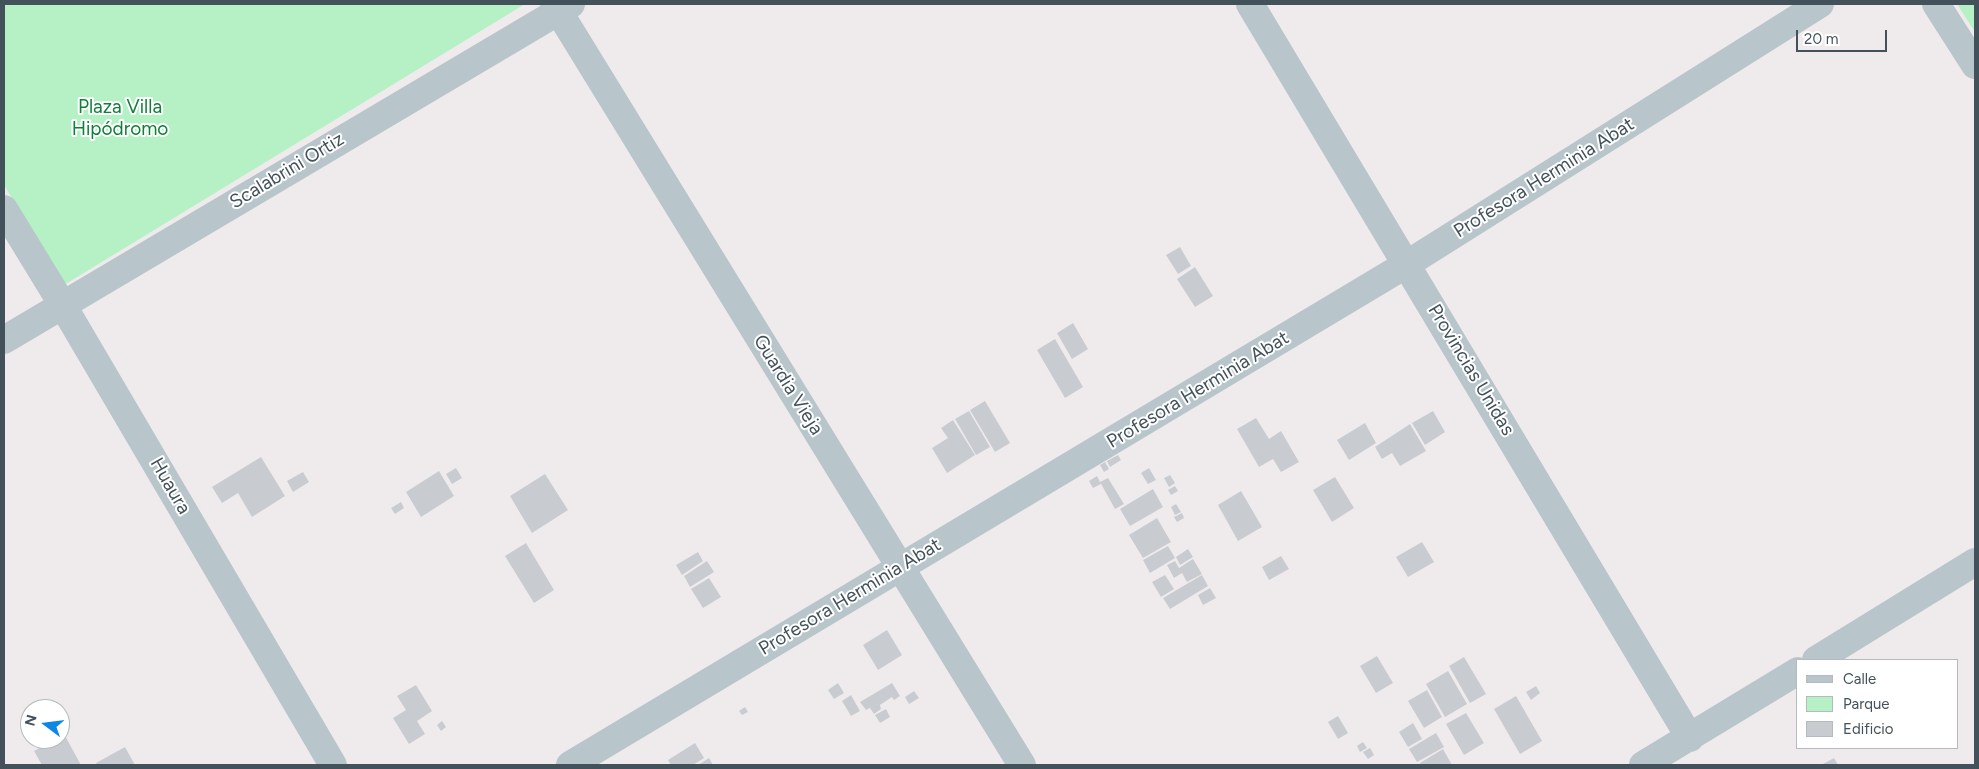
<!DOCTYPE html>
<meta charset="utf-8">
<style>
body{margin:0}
#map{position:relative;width:1979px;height:769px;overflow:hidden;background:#efebec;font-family:Figtree,sans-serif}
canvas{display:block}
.frame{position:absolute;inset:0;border:5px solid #43525a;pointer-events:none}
.legend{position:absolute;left:1796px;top:659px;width:162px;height:90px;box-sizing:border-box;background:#fff;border:1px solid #b4babd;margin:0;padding:6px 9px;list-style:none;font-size:15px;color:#43525a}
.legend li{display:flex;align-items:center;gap:10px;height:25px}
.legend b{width:25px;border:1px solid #b4babd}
.north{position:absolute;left:20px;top:699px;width:50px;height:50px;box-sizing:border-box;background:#fff;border:1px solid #b4babd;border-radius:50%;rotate:285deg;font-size:14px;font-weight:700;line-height:20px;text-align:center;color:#43525a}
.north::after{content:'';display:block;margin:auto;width:18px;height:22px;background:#0d87e6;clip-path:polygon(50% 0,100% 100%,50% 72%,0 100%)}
.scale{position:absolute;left:1796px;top:30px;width:91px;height:22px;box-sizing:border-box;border:2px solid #43525a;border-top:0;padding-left:6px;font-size:15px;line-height:18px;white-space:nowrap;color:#43525a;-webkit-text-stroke:4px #fff;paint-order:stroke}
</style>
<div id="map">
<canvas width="1979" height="769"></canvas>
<div class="frame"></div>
<ul class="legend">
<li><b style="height:6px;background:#b8c6cc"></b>Calle</li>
<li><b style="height:14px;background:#b5f1c5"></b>Parque</li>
<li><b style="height:14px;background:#c8ccd1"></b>Edificio</li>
</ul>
<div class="north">N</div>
<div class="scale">20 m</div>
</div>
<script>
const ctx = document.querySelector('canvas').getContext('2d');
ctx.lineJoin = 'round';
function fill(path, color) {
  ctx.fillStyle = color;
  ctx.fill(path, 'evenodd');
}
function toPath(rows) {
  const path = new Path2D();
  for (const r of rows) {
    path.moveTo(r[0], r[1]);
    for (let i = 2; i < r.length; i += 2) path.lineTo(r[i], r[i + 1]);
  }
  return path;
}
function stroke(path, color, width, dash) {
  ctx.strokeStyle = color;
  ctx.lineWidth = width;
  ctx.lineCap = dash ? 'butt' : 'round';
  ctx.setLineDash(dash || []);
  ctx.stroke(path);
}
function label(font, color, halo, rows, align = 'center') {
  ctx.font = font + ' Figtree,sans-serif';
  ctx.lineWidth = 4;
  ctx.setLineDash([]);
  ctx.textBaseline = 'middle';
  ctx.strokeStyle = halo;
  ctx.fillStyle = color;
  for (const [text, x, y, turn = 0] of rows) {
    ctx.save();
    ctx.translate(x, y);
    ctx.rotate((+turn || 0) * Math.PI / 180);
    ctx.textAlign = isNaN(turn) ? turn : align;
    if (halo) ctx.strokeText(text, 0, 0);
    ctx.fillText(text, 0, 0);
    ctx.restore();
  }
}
fill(toPath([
 [4,4,525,4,64,285,4,185],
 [1957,4,1975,4,1975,32]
]), '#b5f1c5');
fill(toPath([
 [1180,247,1191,266,1178,274,1166,255],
 [1195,267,1213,296,1195,307,1177,279],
 [1073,323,1088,349,1072,359,1057,333],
 [1055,339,1083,387,1065,398,1037,350],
 [985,401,1010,443,995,452,970,410],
 [969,411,990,447,976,455,955,419],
 [1433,411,1445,432,1425,445,1412,423],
 [1256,418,1269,439,1281,431,1299,462,1281,472,1273,459,1259,467,1237,429],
 [953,420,975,455,947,473,932,448,948,438,941,428],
 [1365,423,1376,443,1349,460,1337,440],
 [1410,424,1426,451,1400,466,1392,453,1382,459,1375,447],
 [1118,455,1121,460,1110,467,1107,461],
 [261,457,285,496,252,517,238,493,222,503,212,487],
 [1105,462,1109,469,1104,472,1100,465],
 [456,468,462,478,452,484,446,474],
 [1149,468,1156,480,1148,484,1141,473],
 [439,471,454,496,421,517,406,492],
 [303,472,309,482,293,492,287,481],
 [545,474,568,510,532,533,510,496],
 [1170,475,1175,483,1169,487,1164,478],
 [1097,476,1101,484,1093,488,1089,481],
 [1335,477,1354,508,1332,522,1313,490],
 [1108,478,1124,504,1115,509,1100,482],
 [1175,486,1178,491,1171,495,1168,490],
 [1153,489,1163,507,1130,526,1120,509],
 [1241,491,1262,527,1238,541,1218,505],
 [401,502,404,508,395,514,391,508],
 [1176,504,1181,512,1175,515,1171,507],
 [1182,513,1184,518,1177,522,1174,517],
 [1157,518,1171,542,1143,558,1129,535],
 [1422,542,1434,562,1408,577,1396,557],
 [526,543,554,590,534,603,505,556],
 [1168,546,1175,558,1150,573,1143,560],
 [1188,549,1193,557,1180,565,1176,557],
 [698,552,703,561,682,575,676,565],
 [1281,556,1289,569,1269,580,1262,567],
 [1193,559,1202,574,1187,582,1182,573,1174,578,1167,565,1175,561,1179,568],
 [707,561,714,572,690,587,684,576],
 [1165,575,1174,589,1161,597,1152,582],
 [1202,575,1208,586,1170,609,1163,598],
 [709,578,721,597,703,608,691,589],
 [1210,588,1216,598,1203,605,1198,595],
 [887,630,902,655,878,670,863,645],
 [1377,656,1393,683,1376,693,1360,666],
 [1464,657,1486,694,1470,703,1449,666],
 [1448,671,1467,704,1445,717,1426,684],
 [838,683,844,693,834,699,828,690],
 [892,683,900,696,894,700,892,697,880,705,881,709,874,714,870,708,866,710,860,702],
 [416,685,432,711,417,721,425,734,409,744,393,718,406,710,397,696],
 [1536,686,1540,693,1531,700,1526,692],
 [1427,690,1442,717,1424,728,1408,701],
 [914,691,919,698,909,704,905,697],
 [851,695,860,711,851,716,842,701],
 [1516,696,1542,741,1520,754,1494,709],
 [745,707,748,712,742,715,739,711],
 [886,709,890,717,880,723,875,715],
 [1466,713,1484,743,1464,755,1446,724],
 [1338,716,1348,733,1338,739,1328,722],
 [442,721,446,727,441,731,437,725],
 [1413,723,1422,739,1408,747,1399,732],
 [1436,733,1444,747,1417,762,1409,749],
 [64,734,81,765,42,765,34,751,55,739,60,739,60,736],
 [1363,742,1367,748,1360,752,1357,746],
 [695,743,704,758,693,765,671,765,668,760],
 [125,747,135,765,97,765,96,763],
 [1370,748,1374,755,1368,759,1363,752],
 [1443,749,1452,765,1421,765,1420,763],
 [709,758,713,765,698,765],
 [1834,758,1838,765,1821,765]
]), '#c8ccd1');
stroke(toPath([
 [554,4,1022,765],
 [1250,4,1690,738],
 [1936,4,1975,65],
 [4,209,62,304,333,765],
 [4,340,571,4],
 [1816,660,1975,562],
 [570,765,1407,264,1820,4],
 [1643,765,1798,671]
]), '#b8c6cc', 28);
label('19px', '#107e3a', '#fff', [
 ["Plaza Villa",120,107],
 ["Hipódromo",120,129]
]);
label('19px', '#43525a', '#fff', [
 ["Scalabrini Ortiz",287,171,-31],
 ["Profesora Herminia Abat",1544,178,-32],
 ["Provincias Unidas",1471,370,59],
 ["Guardia Vieja",788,385,58],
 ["Profesora Herminia Abat",1198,390,-31],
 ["Huaura",170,486,60],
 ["Profesora Herminia Abat",850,597,-31]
]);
</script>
